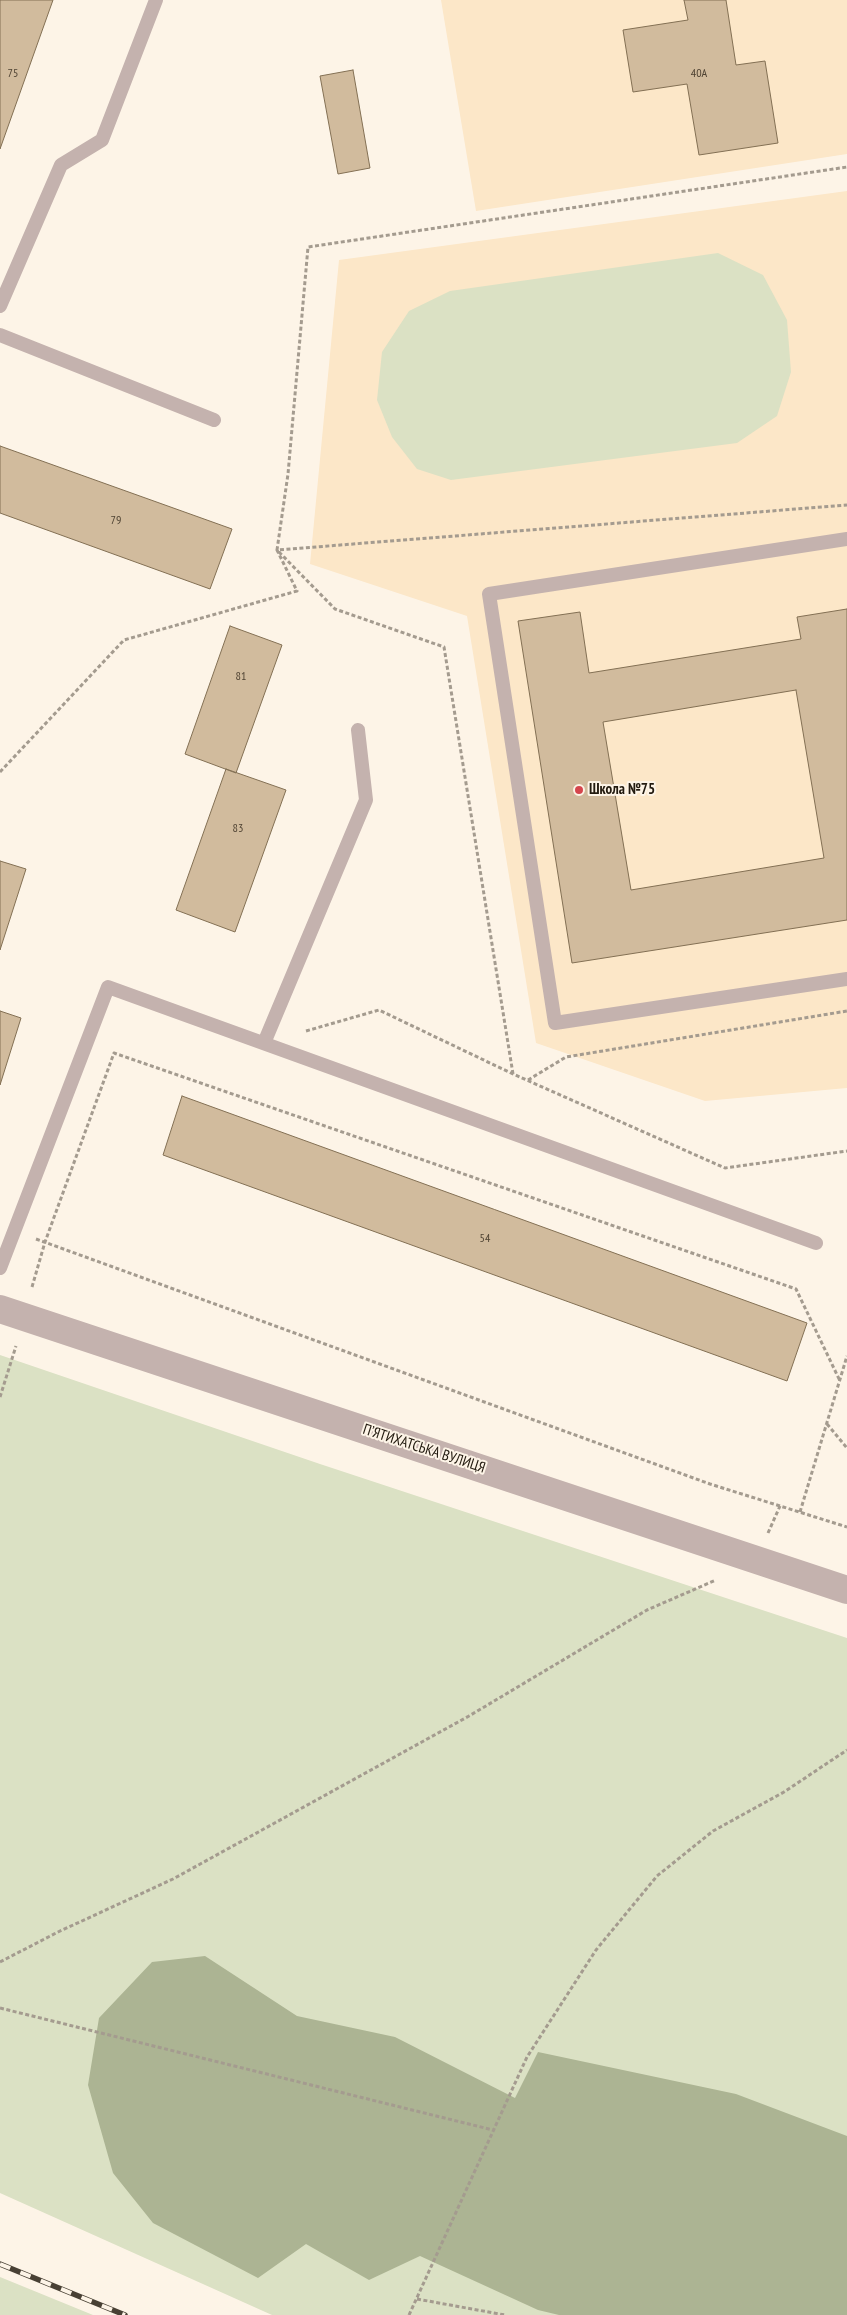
<!DOCTYPE html>
<meta charset="utf-8">
<style>
body{margin:0}
canvas{display:block;background:#fdf4e7}
</style>
<canvas width="847" height="2315"></canvas>
<script>
const ctx = document.querySelector('canvas').getContext('2d');
ctx.lineJoin = 'round';
function fill(path, color) {
  ctx.fillStyle = color;
  ctx.fill(path, 'evenodd');
}
function toPath(rows) {
  const path = new Path2D();
  for (const r of rows) {
    path.moveTo(r[0], r[1]);
    for (let i = 2; i < r.length; i += 2) path.lineTo(r[i], r[i + 1]);
  }
  return path;
}
function stroke(path, color, width, dash) {
  ctx.strokeStyle = color;
  ctx.lineWidth = width;
  ctx.lineCap = dash ? 'butt' : 'round';
  ctx.setLineDash(dash || []);
  ctx.stroke(path);
}
function label(font, color, halo, rows, align = 'center') {
  ctx.font = font + ' "PT Sans Narrow",sans-serif';
  ctx.lineWidth = 4;
  ctx.setLineDash([]);
  ctx.textBaseline = 'middle';
  ctx.strokeStyle = halo;
  ctx.fillStyle = color;
  for (const [text, x, y, turn = 0] of rows) {
    ctx.save();
    ctx.translate(x, y);
    ctx.rotate((+turn || 0) * Math.PI / 180);
    ctx.textAlign = isNaN(turn) ? turn : align;
    if (halo) ctx.strokeText(text, 0, 0);
    ctx.fillText(text, 0, 0);
    ctx.restore();
  }
}
fill(toPath([
 [441,0,847,0,847,154,476,211],
 [847,191,847,1088,705,1101,536,1043,467,616,310,564,339,260]
]), '#fce7c8');
fill(toPath([
 [718,253,763,275,787,320,791,372,777,416,737,443,451,480,417,469,392,437,377,400,382,352,409,311,450,291],
 [0,1355,320,1464,847,1638,847,2315,272,2315,0,2193],
 [0,2277,93,2315,0,2315]
]), '#dbe1c4');
fill(toPath([
 [205,1956,297,2016,395,2037,515,2098,538,2052,736,2094,847,2136,847,2315,559,2315,538,2310,420,2256,369,2280,306,2244,258,2278,153,2223,113,2173,88,2085,99,2018,152,1962]
]), '#acb493');
const building = toPath([
 [0,0,53,0,0,149,0,0],
 [684,0,726,0,736,65,765,61,778,143,699,155,687,84,633,92,623,30,688,20,684,0],
 [353,70,370,168,338,174,320,76,353,70],
 [0,446,232,529,210,589,0,513,0,446],
 [847,609,847,920,572,963,518,621,580,612,589,673,801,639,797,617,847,609],
 [796,690,824,858,631,890,603,722,796,690],
 [230,626,282,645,236,773,185,754,230,626],
 [226,769,286,790,235,932,176,910,226,769],
 [0,861,26,869,0,950,0,861],
 [0,1011,21,1018,0,1085,0,1011],
 [182,1096,807,1323,787,1381,163,1155,182,1096]
]);
fill(building, '#d1bb9d');
stroke(building, '#837054', 1);
stroke(toPath([
 [0,772,124,640,297,591,277,550,847,505],
 [306,1031,379,1010,513,1074,725,1168,847,1151],
 [513,1074,444,647,335,609,277,550,288,474,308,247,847,167],
 [528,1080,566,1057,847,1011],
 [36,1239,710,1484,847,1527],
 [32,1287,45,1242,114,1053,796,1289,840,1381],
 [0,1397,16,1346],
 [827,1424,847,1448],
 [800,1512,847,1356],
 [768,1533,780,1506],
 [0,1962,58,1932,173,1879,469,1716,647,1610,716,1580],
 [0,2008,493,2130],
 [417,2299,505,2315],
 [409,2315,527,2057,596,1950,657,1876,713,1831,784,1792,847,1750]
]), '#a49b8f', 3, [4, 2.5]);
stroke(toPath([
 [0,306,61,165,102,140,156,0],
 [0,335,214,420],
 [847,539,489,594,555,1023,847,979],
 [264,1043,366,800,358,730],
 [0,1268,108,987,816,1243]
]), '#c4b2ae', 14);
stroke(toPath([
 [0,1309,847,1590]
]), '#c4b2ae', 28);
const rail = toPath([
 [0,2264,125,2315]
]);
stroke(rail, '#484034', 5.5);
stroke(rail, '#fdf4e7', 4, [11]);
for (const [x, y, r, color] of [
 [579,790,5,"#d5454d"]
]) {
  const dot = new Path2D();
  dot.arc(x, y, r, 0, 2 * Math.PI);
  ctx.fillStyle = color;
  ctx.fill(dot);
  stroke(dot, '#fdf4e7', 2);
}
label('12px', '#4e4232', null, [
 ["75",13,74],
 ["40А",699,74],
 ["79",116,521],
 ["81",241,677],
 ["83",238,829],
 ["54",485,1239]
]);
label('bold 15px', '#221a0f', '#fdf4e7', [
 ["Школа №75",589,790]
], 'left');
label('15px', '#221a0f', '#fdf4e7', [
 ["П’ЯТИХАТСЬКА ВУЛИЦЯ",424,1449,18]
]);
</script>
